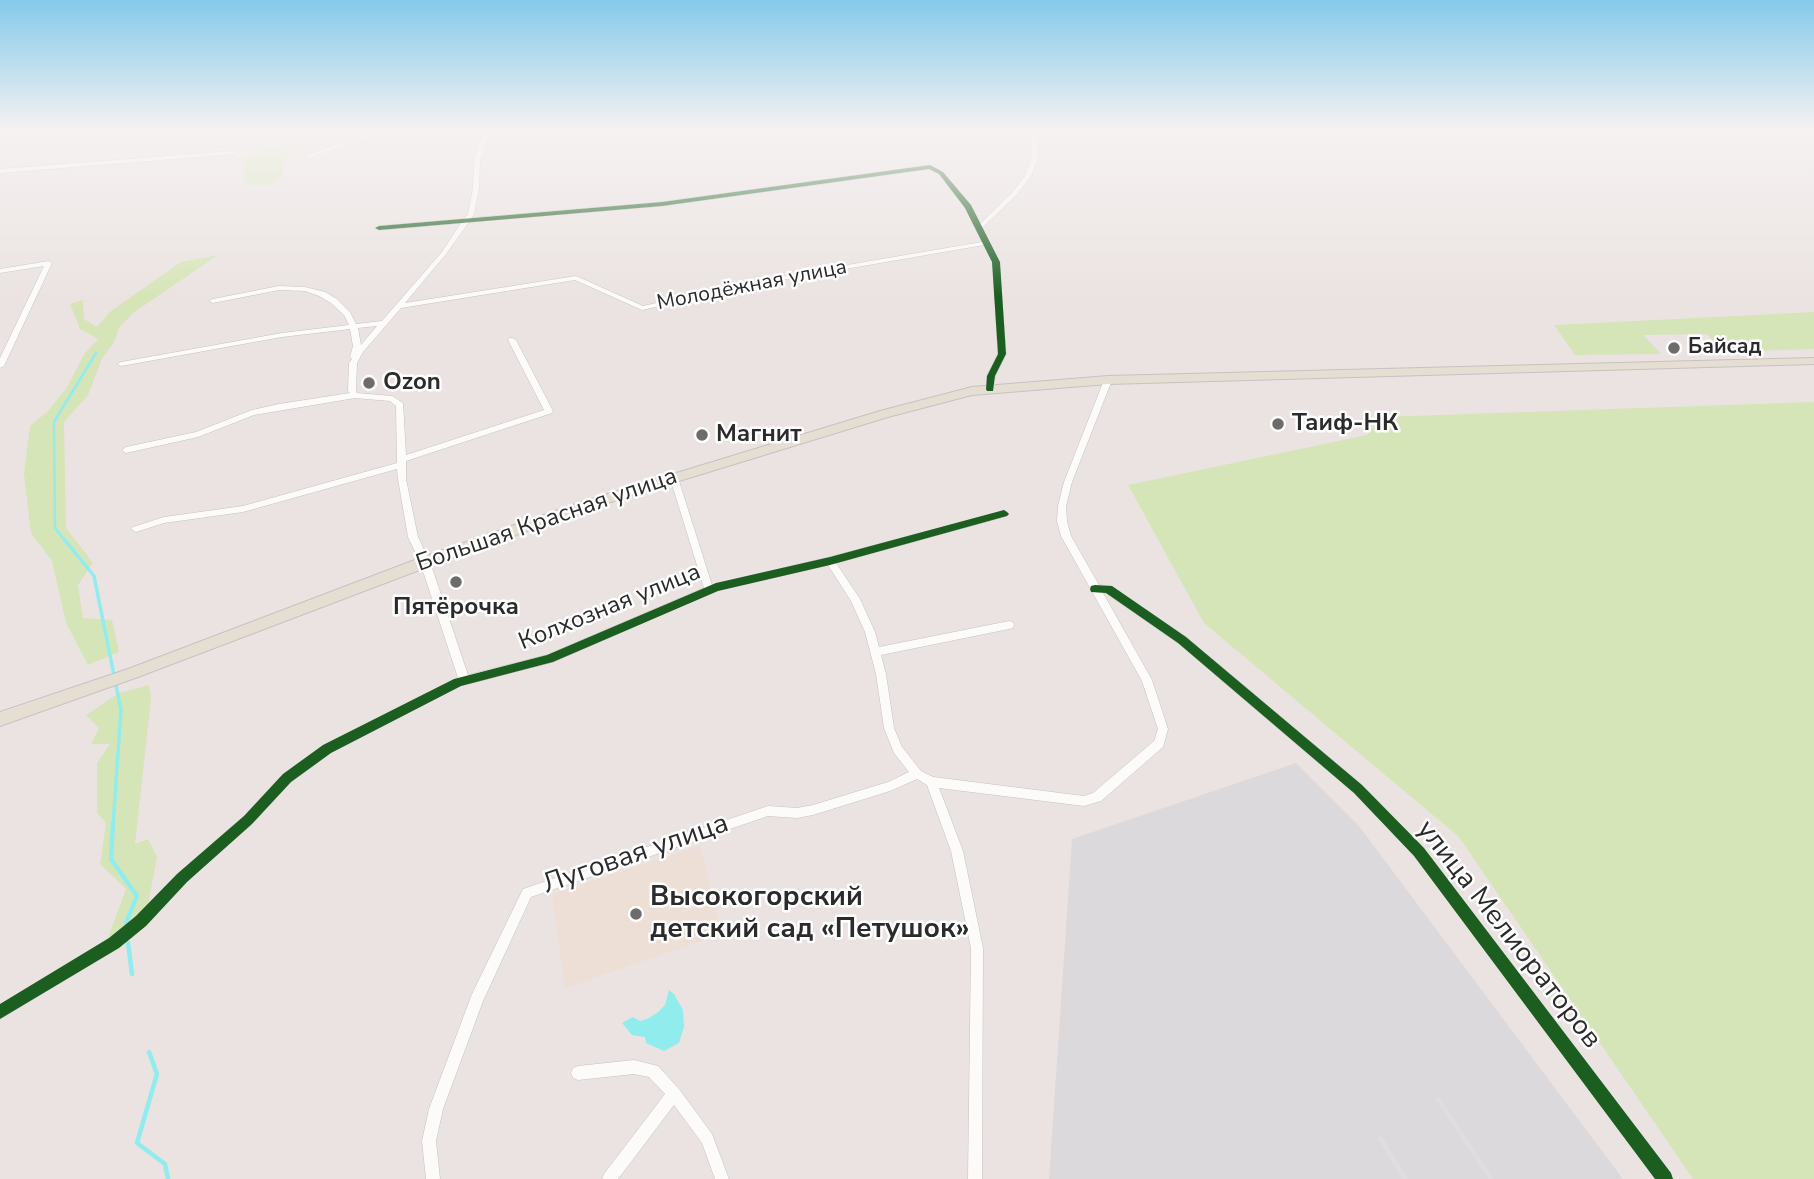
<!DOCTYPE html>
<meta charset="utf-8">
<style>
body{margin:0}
canvas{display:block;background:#eae3e1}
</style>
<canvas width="1814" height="1179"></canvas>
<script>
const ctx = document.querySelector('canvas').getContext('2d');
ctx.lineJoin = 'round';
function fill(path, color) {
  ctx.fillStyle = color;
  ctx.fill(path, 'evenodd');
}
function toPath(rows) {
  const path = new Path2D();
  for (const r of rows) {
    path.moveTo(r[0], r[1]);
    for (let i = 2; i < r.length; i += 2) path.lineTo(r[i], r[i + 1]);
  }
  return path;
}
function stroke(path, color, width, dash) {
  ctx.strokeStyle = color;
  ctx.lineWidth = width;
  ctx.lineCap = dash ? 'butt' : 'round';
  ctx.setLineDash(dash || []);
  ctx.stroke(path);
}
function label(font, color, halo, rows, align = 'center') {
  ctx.font = font + ' "Nunito Sans",sans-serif';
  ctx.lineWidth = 5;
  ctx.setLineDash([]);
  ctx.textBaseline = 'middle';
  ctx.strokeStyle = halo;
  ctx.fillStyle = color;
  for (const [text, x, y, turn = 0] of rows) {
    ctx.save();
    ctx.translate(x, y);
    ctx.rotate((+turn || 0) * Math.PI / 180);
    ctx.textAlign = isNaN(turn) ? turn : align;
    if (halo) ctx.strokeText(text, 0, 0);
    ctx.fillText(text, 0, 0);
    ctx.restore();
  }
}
fill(toPath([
 [1296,763,1359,826,1623,1179,1049,1179,1072,839]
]), '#dcd9dd');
fill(toPath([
 [700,846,722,934,565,988,552,894]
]), '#eddfd5');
fill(toPath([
 [317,132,339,132,293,150,284,162,282,177,276,182,268,185,245,185,243,163,246,156],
 [218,255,133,313,119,328,114,342,102,359,88,395,64,422,66,528,93,563,78,585,83,618,112,620,119,652,88,665,66,623,52,561,31,533,24,474,30,426,48,411,66,389,85,353,98,339,80,329,70,304,83,300,84,319,97,327,111,311,181,262],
 [1814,312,1814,349,1723,352,1707,334,1643,335,1661,354,1575,355,1554,325],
 [1814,402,1814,1179,1693,1179,1459,837,1204,623,1128,485,1367,435,1381,417],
 [149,685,151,699,135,844,148,839,157,857,148,905,133,922,107,940,126,889,100,864,106,823,97,813,97,763,110,744,91,744,99,728,86,715,119,693]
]), '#d6e5b8');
fill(toPath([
 [669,990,674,994,683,1010,684,1027,679,1043,664,1051,646,1043,645,1037,632,1035,622,1023,633,1017,640,1021,647,1019,657,1013,665,1005]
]), '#91ecee');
stroke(toPath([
 [65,541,55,528,54,422,96,353]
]), '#91ecee', 2.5);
stroke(toPath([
 [64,539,94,576,121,710,113,825]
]), '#91ecee', 3.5);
stroke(toPath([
 [113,823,111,859,137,896,126,923],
 [128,943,132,974],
 [149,1052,157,1074,137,1143,165,1164,168,1179]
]), '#91ecee', 4.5);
const minor = toPath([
 [377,132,387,132,345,144,310,158,305,157,341,142,377,132],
 [487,132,493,132,487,139,480,160,479,188,474,214,471,218,662,202,930,165,943,172,970,206,980,224,1012,193,1025,176,1032,158,1031,132,1037,132,1038,158,1031,176,1016,195,982,228,999,262,1006,354,995,376,994,389,990,392,986,389,987,376,998,354,993,262,984,245,753,285,642,310,575,280,401,308,363,352,357,363,356,391,357,393,392,396,403,403,406,455,544,410,508,340,509,338,512,338,516,340,553,411,552,413,406,461,406,479,418,537,430,562,468,675,547,655,704,588,670,478,671,476,674,475,678,478,712,585,830,557,1004,511,1007,512,1009,514,1007,516,836,563,860,599,875,632,879,647,1009,621,1013,622,1014,625,1013,628,1009,629,881,655,886,674,894,728,902,747,921,771,933,777,1084,796,1093,793,1154,741,1158,729,1142,681,1061,536,1057,521,1058,506,1064,482,1104,380,1105,378,1111,378,1112,380,1072,482,1066,506,1067,521,1071,536,1099,585,1111,586,1186,637,1362,785,1423,848,1670,1174,1672,1179,1656,1179,1415,856,1354,793,1178,643,1106,593,1103,593,1152,680,1168,729,1163,747,1101,801,1084,806,939,788,963,851,983,948,982,1179,968,1179,971,948,951,851,927,785,917,779,890,791,813,815,797,818,768,816,531,897,483,1001,443,1109,436,1141,440,1179,426,1179,422,1141,429,1109,472,994,523,889,768,806,797,808,813,805,888,782,909,772,894,753,884,728,876,674,865,632,851,601,828,565,718,590,553,662,460,686,331,752,291,782,252,824,186,882,145,925,118,947,0,1019,0,1005,110,939,137,917,178,874,244,816,283,774,323,746,458,678,420,562,408,537,398,479,397,469,243,512,164,523,136,532,131,529,133,527,164,517,243,506,397,463,396,406,390,401,355,398,254,415,198,437,126,453,122,450,126,447,196,432,252,410,279,404,350,393,348,391,349,363,352,359,350,357,353,346,350,329,282,337,121,366,117,364,121,362,282,333,349,325,344,315,331,303,319,296,305,291,279,290,213,303,209,301,213,299,279,286,305,287,325,292,337,299,350,312,356,324,382,321,442,252,461,223,379,230,376,228,379,226,464,219,468,214,473,188,474,160,481,139,487,132],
 [929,169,939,174,965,207,982,242,753,281,643,306,576,276,405,303,446,254,469,222,662,206,929,169],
 [377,326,361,345,358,328,377,326],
 [233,151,236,153,235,154,0,173,0,169,233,151],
 [49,261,52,263,4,366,0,368,0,358,44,266,0,273,0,269,49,261],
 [634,1060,658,1066,679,1089,712,1134,729,1179,715,1179,702,1143,674,1105,618,1179,602,1179,604,1174,665,1094,649,1077,634,1074,578,1080,573,1078,571,1073,573,1068,578,1066,634,1060]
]);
const primary = toPath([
 [1814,358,1814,364,1108,384,972,395,888,417,591,508,430,566,138,677,0,726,0,712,128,669,420,558,581,502,880,411,972,387,1108,376,1814,358]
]);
stroke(minor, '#c3c2c3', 1);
stroke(primary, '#c5c2c2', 2);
fill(minor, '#fcfbfa');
fill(primary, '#e7ded3');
stroke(toPath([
 [1438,1099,1491,1179],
 [1381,1139,1405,1179]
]), '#dededf', 4.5);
fill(toPath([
 [930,165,943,172,971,205,1000,262,1006,354,995,376,993,391,987,391,986,389,987,376,998,354,992,262,965,208,939,174,929,169,662,206,379,230,375,228,379,226,662,202,930,165],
 [1004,510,1007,512,1009,514,1007,516,830,565,718,591,553,662,461,686,331,753,291,782,252,824,187,882,146,926,119,948,0,1019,0,1004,109,938,136,916,177,874,244,816,283,774,323,745,454,679,547,655,716,583,830,557,1004,510],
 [1095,585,1112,586,1186,637,1362,785,1424,848,1671,1173,1673,1179,1655,1179,1414,856,1354,793,1178,643,1106,593,1091,592,1090,589,1091,586,1095,585]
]), '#1b5e20');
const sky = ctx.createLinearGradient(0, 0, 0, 297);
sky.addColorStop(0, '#85caea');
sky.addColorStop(0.44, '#f6f2f2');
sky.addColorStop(1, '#f6f2f200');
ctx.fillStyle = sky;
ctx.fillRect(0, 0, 1814, 297);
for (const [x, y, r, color] of [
 [1674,348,7,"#6e6b6b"],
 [369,383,7,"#6e6b6b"],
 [1278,424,7,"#6e6b6b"],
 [702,435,7,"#6e6b6b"],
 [456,582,7,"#6e6b6b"],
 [636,914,7,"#6e6b6b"]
]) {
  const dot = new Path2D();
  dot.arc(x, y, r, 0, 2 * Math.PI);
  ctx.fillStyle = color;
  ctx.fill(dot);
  stroke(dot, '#fff', 2.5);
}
label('21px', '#2b2b2b', '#fff', [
 ["Молодёжная улица",752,286,-11]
]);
label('bold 21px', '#2b2b2b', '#fff', [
 ["Байсад",1688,348]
], 'left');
label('bold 24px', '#2b2b2b', '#fff', [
 ["Ozon",383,383],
 ["Таиф-НК",1292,424],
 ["Магнит",716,435],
 ["Пятёрочка",456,608,"center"]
], 'left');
label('24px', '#2b2b2b', '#fff', [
 ["Большая Красная улица",547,521,-19],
 ["Колхозная улица",610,608,-22]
]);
label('28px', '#2b2b2b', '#fff', [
 ["Луговая улица",636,855,-19],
 ["улица Мелиораторов",1508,935,52]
]);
label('bold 28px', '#2b2b2b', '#fff', [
 ["Высокогорский",650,898],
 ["детский сад «Петушок»",650,930]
], 'left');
</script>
